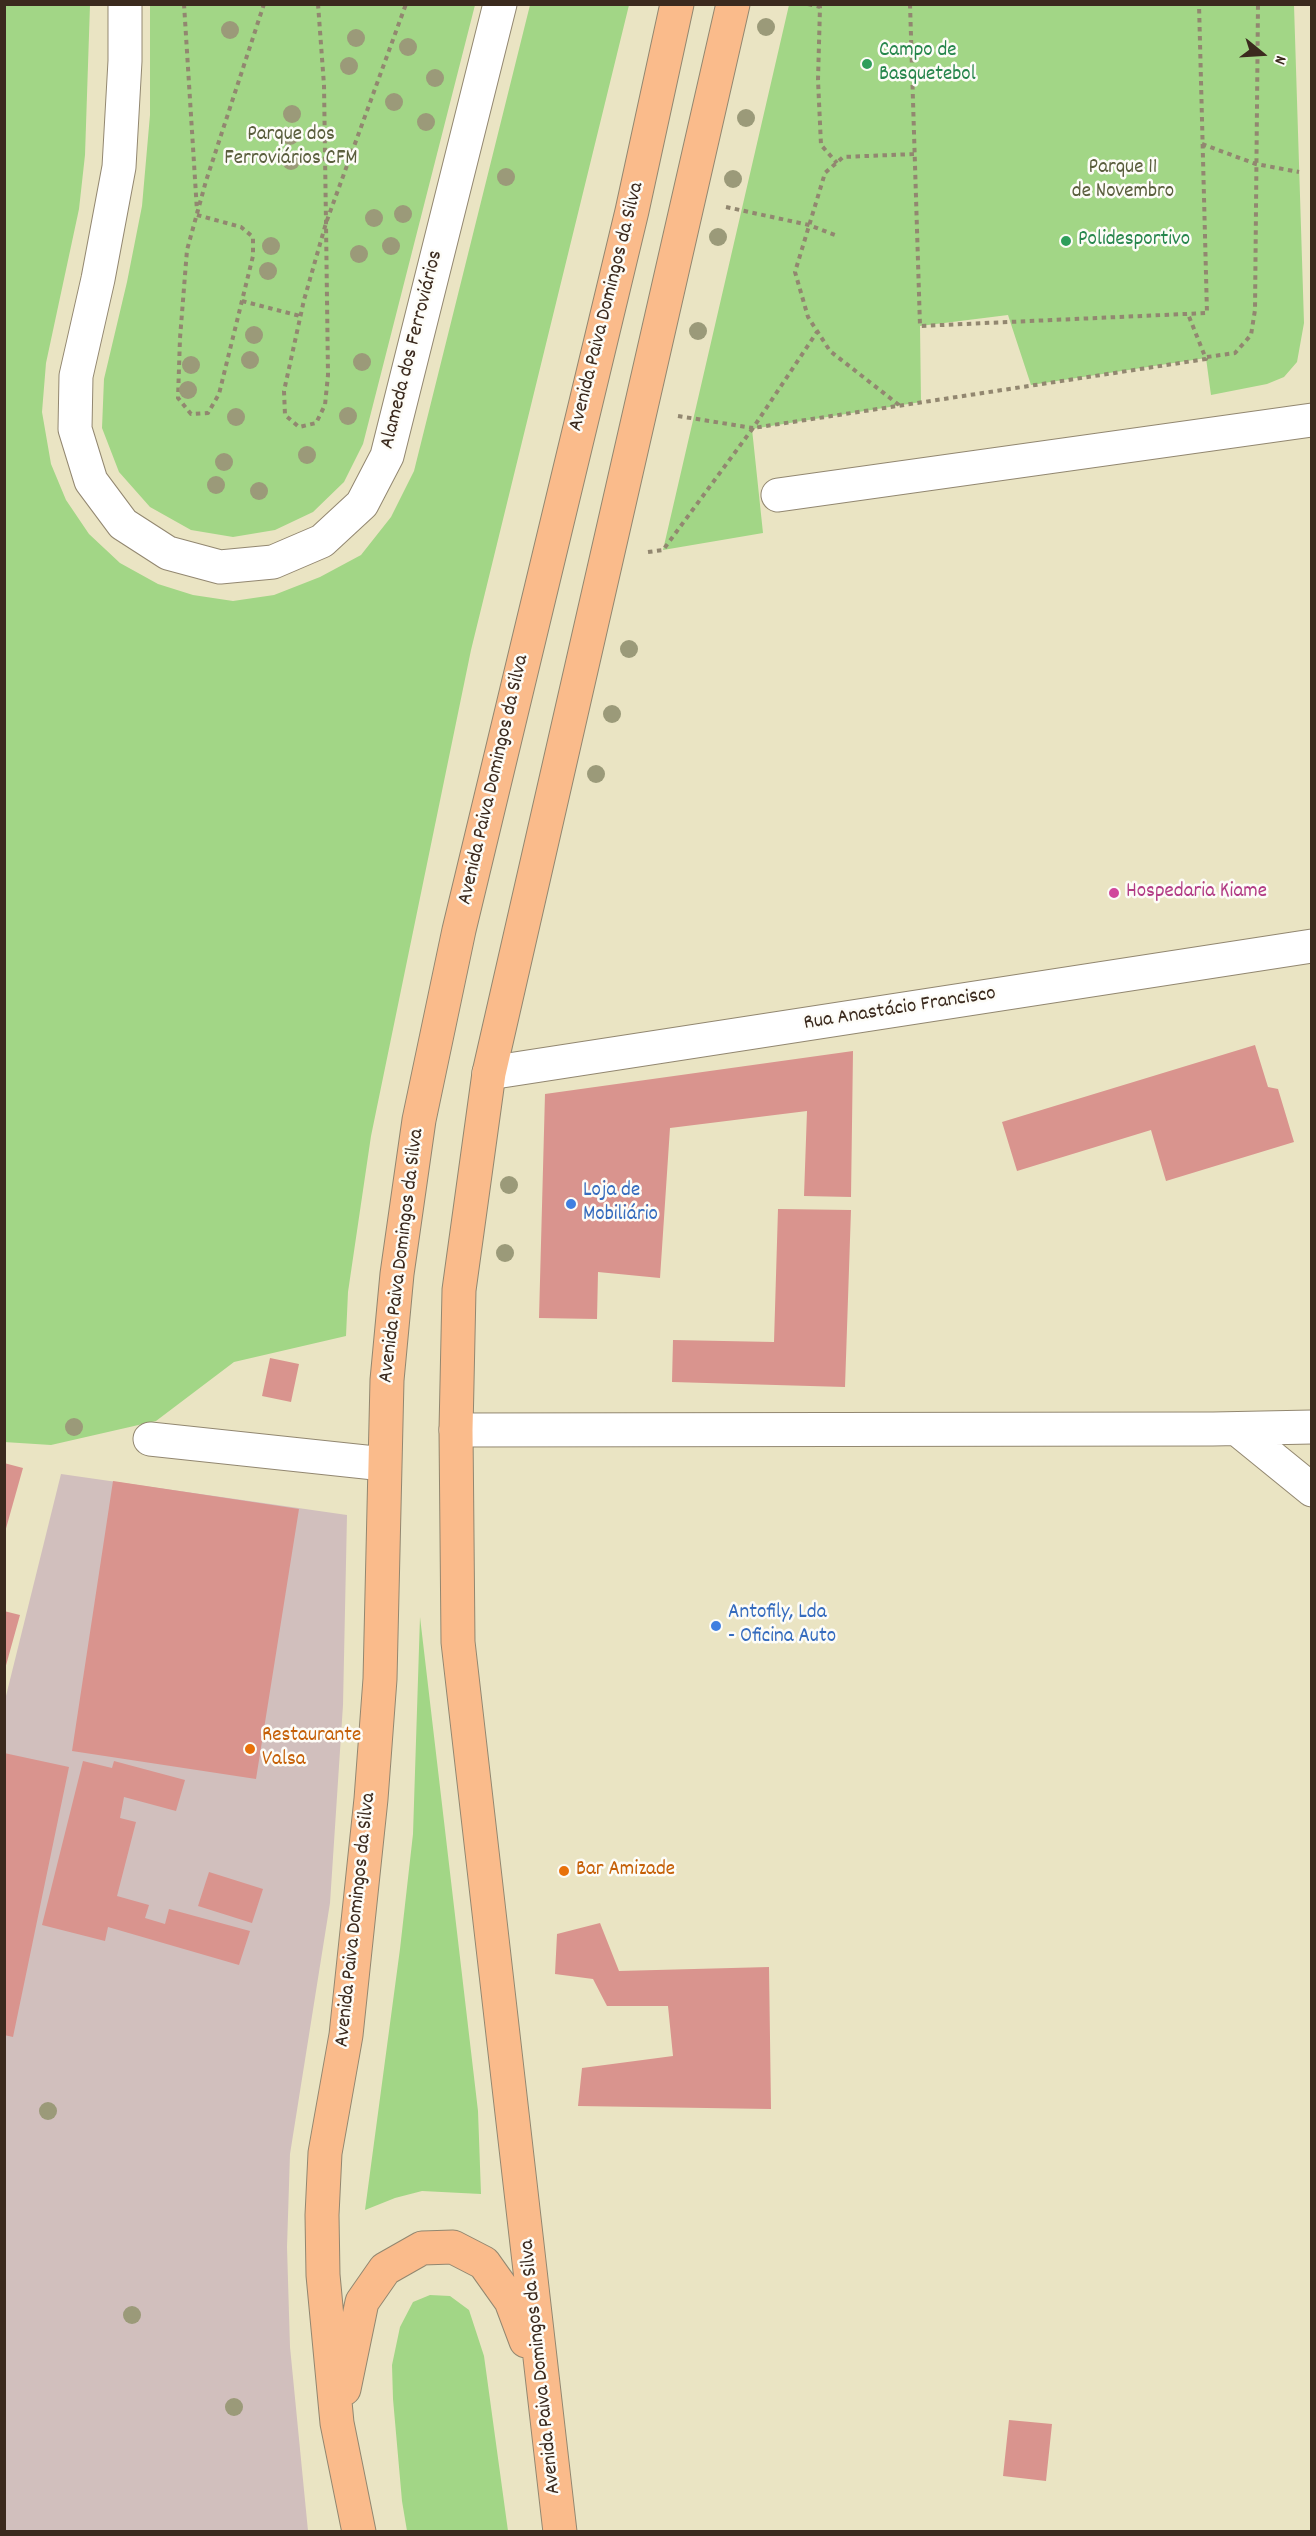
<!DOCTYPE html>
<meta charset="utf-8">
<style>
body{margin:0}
#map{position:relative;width:1316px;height:2536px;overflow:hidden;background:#eae4c3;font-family:Dekko,sans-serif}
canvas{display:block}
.frame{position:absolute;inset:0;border:6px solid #3b2a1e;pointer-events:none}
.north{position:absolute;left:1232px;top:24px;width:60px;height:60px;-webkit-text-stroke:4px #fdfcf7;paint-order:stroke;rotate:108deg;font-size:16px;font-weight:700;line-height:24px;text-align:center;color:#3b2a1e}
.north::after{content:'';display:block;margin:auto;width:21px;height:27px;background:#3b2a1e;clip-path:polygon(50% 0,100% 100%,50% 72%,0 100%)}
</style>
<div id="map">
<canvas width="1316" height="2536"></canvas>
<div class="frame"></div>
<div class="north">N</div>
</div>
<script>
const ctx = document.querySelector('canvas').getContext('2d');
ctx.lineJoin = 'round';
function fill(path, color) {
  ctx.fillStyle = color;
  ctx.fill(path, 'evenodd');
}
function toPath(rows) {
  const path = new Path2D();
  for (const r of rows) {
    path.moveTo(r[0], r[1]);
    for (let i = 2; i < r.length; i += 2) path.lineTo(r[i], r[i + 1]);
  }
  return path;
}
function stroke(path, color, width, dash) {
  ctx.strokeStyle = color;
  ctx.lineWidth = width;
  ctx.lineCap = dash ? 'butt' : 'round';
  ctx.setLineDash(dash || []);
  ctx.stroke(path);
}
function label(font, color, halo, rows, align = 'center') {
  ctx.font = font + ' Dekko,sans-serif';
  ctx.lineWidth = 5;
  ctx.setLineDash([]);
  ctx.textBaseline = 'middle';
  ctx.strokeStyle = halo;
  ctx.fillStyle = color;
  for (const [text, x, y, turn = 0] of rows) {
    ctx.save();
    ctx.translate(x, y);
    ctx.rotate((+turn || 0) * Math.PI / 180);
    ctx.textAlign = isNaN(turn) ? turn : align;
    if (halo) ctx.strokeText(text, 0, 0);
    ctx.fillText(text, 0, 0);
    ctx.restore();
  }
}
fill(toPath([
 [61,1474,347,1515,343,1705,330,1903,290,2154,287,2247,290,2347,308,2531,5,2532,4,1704]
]), '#d1bfbd');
fill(toPath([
 [4,5,90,5,85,155,79,209,46,363,42,412,51,464,66,500,89,534,120,563,158,584,193,595,233,601,274,595,320,577,361,555,391,517,414,471,530,5,629,5,471,650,371,1136,348,1292,346,1336,234,1362,156,1421,51,1445,4,1442],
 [150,5,475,5,363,444,344,482,313,512,275,530,233,537,191,530,150,507,119,472,102,428,104,379,127,282,142,206,150,115],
 [789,5,1294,5,1304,323,1297,362,1284,377,1267,384,1211,395,1206,358,1031,385,1008,315,920,326,921,402,752,429,763,533,663,550],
 [420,1617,478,2111,481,2194,422,2191,395,2198,365,2210,400,1949,413,1834],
 [430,2295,450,2296,469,2310,484,2356,508,2531,407,2531,402,2501,393,2399,392,2365,400,2327,413,2302]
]), '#a2d686');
fill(toPath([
 [1255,1045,1268,1087,1278,1089,1294,1142,1166,1181,1151,1130,1017,1171,1002,1122],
 [853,1051,851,1197,804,1196,807,1111,670,1128,660,1278,598,1272,597,1319,539,1318,545,1094],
 [778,1209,851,1210,845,1387,672,1382,673,1340,774,1342],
 [270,1358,299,1364,291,1402,262,1396],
 [4,1463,23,1468,5,1532,4,1532],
 [113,1481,299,1509,256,1779,72,1751],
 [4,1611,20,1615,5,1669,4,1669],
 [4,1753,69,1767,13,2037,4,2035],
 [83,1761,112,1768,114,1761,185,1780,176,1811,124,1797,120,1818,136,1822,117,1896,149,1905,145,1918,165,1924,169,1909,250,1931,239,1965,108,1927,105,1941,42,1925],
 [209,1872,263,1889,252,1923,198,1906],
 [600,1923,619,1971,769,1967,771,2109,578,2106,582,2068,673,2056,668,2006,607,2006,593,1979,555,1974,557,1934],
 [1009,2420,1052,2424,1046,2481,1003,2476]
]), '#d9948e');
const minor = toPath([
 [125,4,125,61,119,167,98,279,76,376,75,429,91,481,123,524,168,553,220,567,273,562,322,541,362,504,387,456,500,4],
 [778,495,1312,420],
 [489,1073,1312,946],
 [1237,1429,1312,1490],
 [456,1430,1213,1429,1312,1427],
 [150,1439,384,1464]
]);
const major = toPath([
 [344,2389,362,2302,385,2269,422,2248,453,2247,484,2263,511,2301,526,2341],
 [359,2532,337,2423,323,2275,322,2215,325,2153,346,2035,371,1799,380,1679,387,1380,397,1274,419,1120,459,930,632,211,677,4],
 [560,2532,458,1642,456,1430,459,1290,489,1073,733,4]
]);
stroke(minor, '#928770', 35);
stroke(major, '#928770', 35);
stroke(toPath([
 [184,4,197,211],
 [318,4,324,85,326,223,328,375,325,405,316,423,299,427,285,415,284,391,304,300,326,223,406,4],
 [808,4,820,7,818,80,821,145,837,163],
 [910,4,920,326,1207,313,1199,4],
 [1202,144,1256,164,1299,172],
 [726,207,809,225,835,235],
 [197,215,241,227,253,237,253,256,219,394,208,413,191,414,178,398,180,338,187,250,206,181,264,4],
 [242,301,300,316],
 [1207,357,1235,353,1251,335,1255,310,1258,4],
 [899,405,830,351,808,317,795,272,825,173,843,157,915,154],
 [678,416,753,428,817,332],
 [648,552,663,550,753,428,1206,359,1188,314]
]), '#928770', 4, [4.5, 4.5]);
stroke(minor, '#fff', 33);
stroke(major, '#fabb8b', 33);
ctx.fillStyle = '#9b9a79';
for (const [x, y] of [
 [766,27],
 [230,30],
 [356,38],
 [408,47],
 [349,66],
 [435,78],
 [394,102],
 [292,114],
 [746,118],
 [426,122],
 [290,136],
 [291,161],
 [506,177],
 [733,179],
 [403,214],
 [374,218],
 [718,237],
 [271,246],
 [391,246],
 [359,254],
 [268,271],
 [698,331],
 [254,335],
 [250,360],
 [362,362],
 [191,365],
 [188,390],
 [348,416],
 [236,417],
 [307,455],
 [224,462],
 [216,485],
 [259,491],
 [629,649],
 [612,714],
 [596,774],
 [509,1185],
 [505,1253],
 [74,1427],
 [48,2111],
 [132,2315],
 [234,2407]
]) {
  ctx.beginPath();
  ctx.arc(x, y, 9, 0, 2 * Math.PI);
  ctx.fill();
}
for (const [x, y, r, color] of [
 [867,64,6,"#2e9e5b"],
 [1066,241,6,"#2e9e5b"],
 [1114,893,6,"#d1479c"],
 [571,1204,6,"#3f7fe0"],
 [716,1626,6,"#3f7fe0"],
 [250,1749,6,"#e8710a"],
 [564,1871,6,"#e8710a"]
]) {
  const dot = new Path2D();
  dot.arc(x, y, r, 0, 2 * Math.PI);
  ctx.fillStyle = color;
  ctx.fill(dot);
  stroke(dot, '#fdfcf7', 2);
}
label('21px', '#27864d', '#fdfcf7', [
 ["Campo de",879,52],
 ["Basquetebol",879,76],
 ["Polidesportivo",1078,241]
], 'left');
label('21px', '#5a5e3d', '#fdfcf7', [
 ["Parque dos",291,136],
 ["Ferroviários CFM",291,160],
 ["Parque 11",1123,169],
 ["de Novembro",1123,193]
]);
label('21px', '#3b2a1e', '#fdfcf7', [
 ["Avenida Paiva Domingos da Silva",608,307,-76],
 ["Alameda dos Ferroviários",413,350,-76],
 ["Avenida Paiva Domingos da Silva",495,780,-77],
 ["Rua Anastácio Francisco",900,1010,-9],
 ["Avenida Paiva Domingos da Silva",403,1256,-83],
 ["Avenida Paiva Domingos da Silva",357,1920,-84],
 ["Avenida Paiva Domingos da Silva",542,2367,-96]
]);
label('21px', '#b23c85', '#fdfcf7', [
 ["Hospedaria Kiame",1126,893]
], 'left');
label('21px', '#366cbe', '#fdfcf7', [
 ["Loja de",583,1192],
 ["Mobiliário",583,1216],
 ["Antofily, Lda",728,1614],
 ["- Oficina Auto",728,1638]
], 'left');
label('21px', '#c56008', '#fdfcf7', [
 ["Restaurante",262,1737],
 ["Valsa",262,1761],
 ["Bar Amizade",576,1871]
], 'left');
</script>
